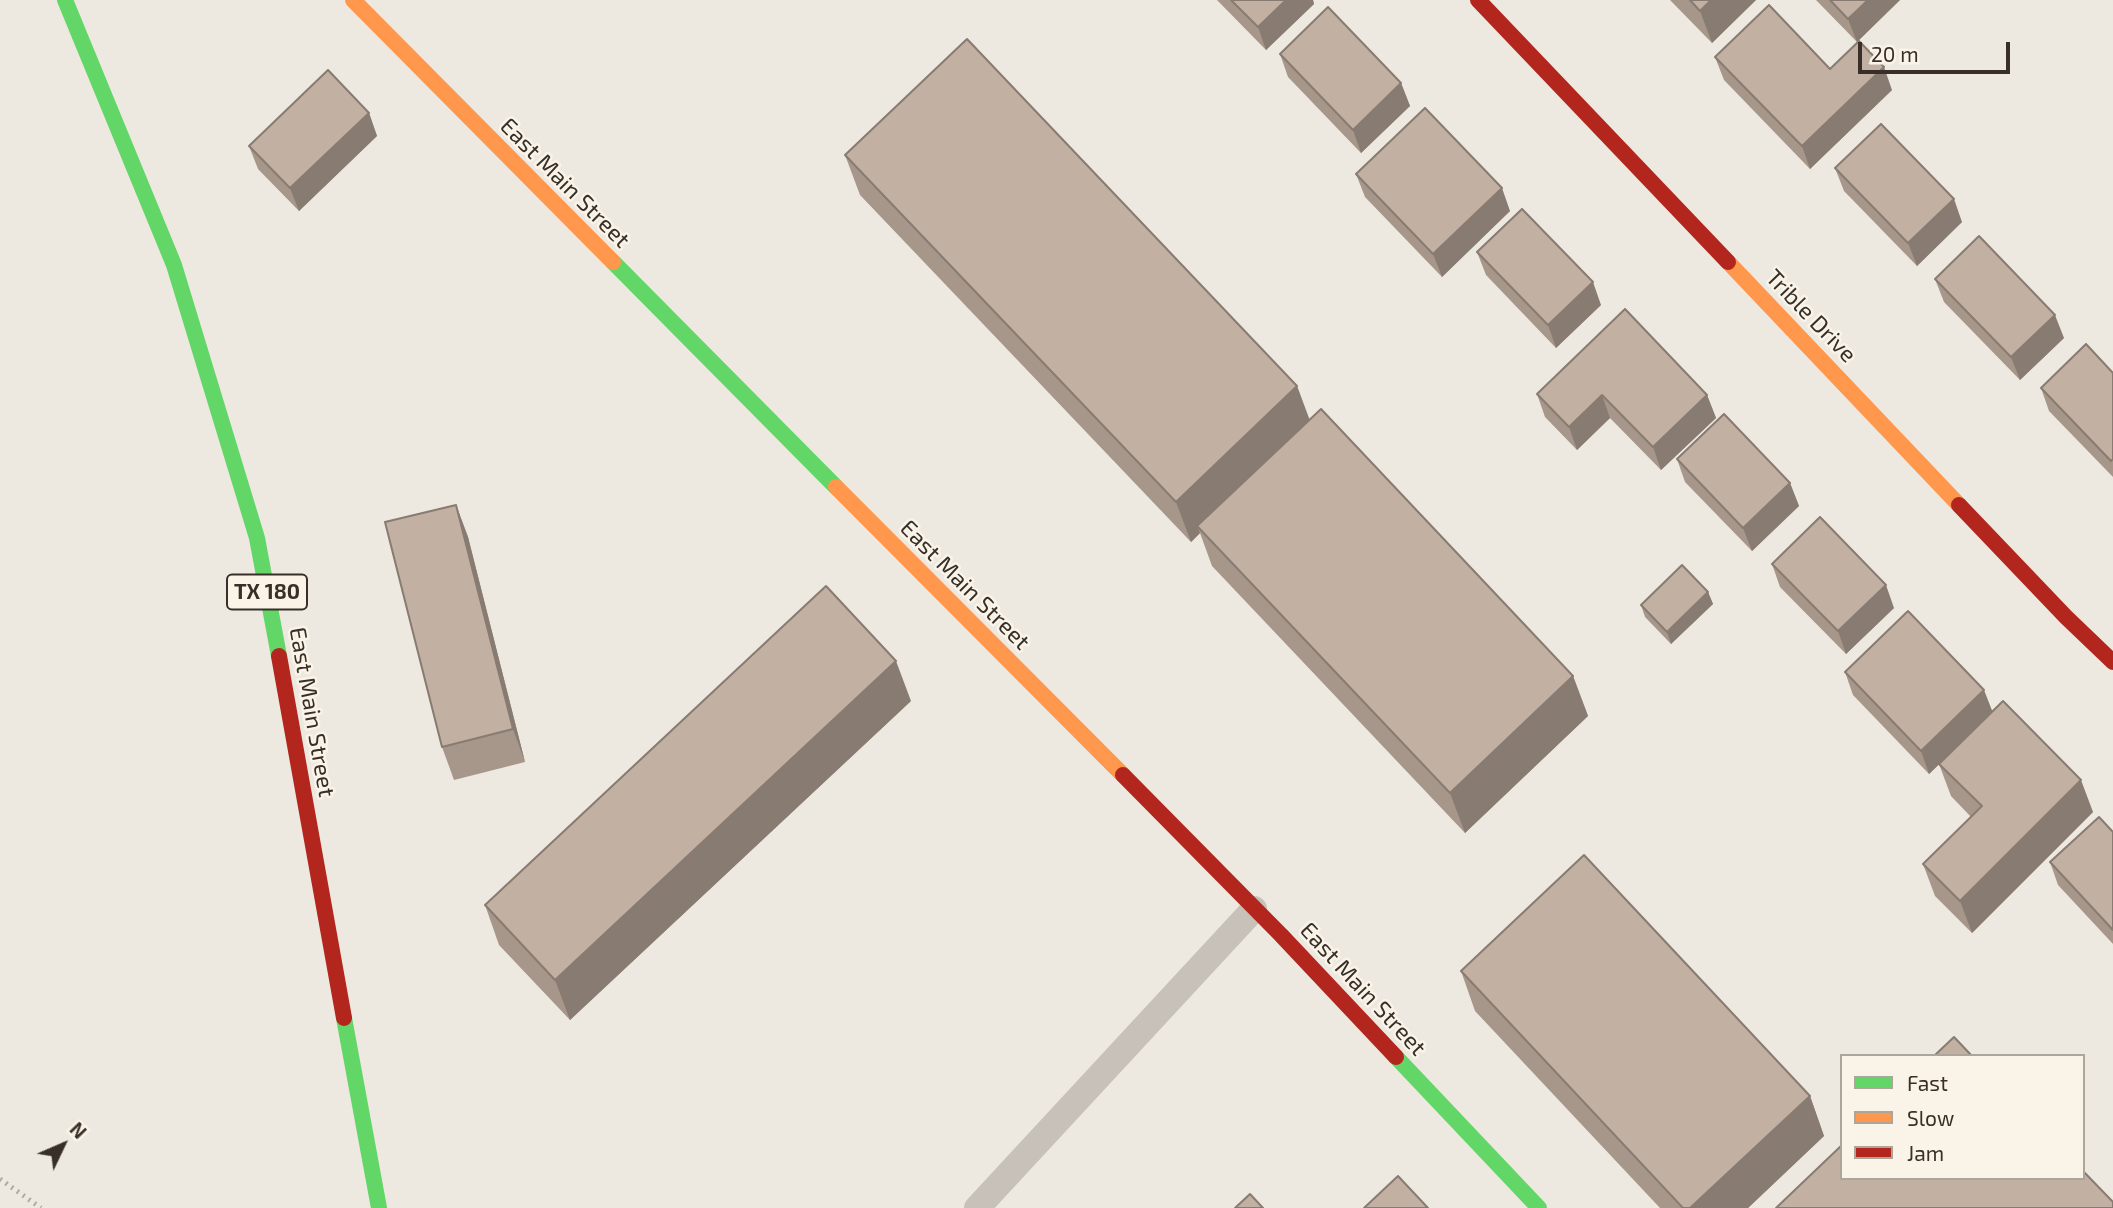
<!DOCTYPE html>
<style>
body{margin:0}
#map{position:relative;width:2113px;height:1208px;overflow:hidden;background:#ede9e1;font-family:"Exo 2",sans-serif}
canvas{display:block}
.legend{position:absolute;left:1840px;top:1054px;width:245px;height:126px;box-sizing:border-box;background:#faf4e8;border:2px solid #aca59b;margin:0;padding:9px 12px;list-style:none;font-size:21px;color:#372f28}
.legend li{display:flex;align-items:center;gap:14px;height:35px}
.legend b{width:35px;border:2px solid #aca59b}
.north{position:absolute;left:28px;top:1110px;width:70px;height:70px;-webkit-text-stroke:5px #faf4e8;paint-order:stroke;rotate:46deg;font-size:19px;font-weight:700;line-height:28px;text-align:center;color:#372f28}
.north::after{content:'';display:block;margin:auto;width:24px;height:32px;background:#372f28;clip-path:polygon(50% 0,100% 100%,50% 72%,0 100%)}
.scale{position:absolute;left:1858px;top:42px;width:152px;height:32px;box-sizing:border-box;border:4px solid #372f28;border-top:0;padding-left:9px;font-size:21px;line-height:24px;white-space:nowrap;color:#372f28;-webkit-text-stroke:5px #faf4e8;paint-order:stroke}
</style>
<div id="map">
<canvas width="2113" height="1208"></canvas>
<ul class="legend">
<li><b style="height:9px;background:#63d668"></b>Fast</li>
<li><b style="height:9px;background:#ff974d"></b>Slow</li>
<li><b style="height:9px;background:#b3261e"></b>Jam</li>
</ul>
<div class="north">N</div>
<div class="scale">20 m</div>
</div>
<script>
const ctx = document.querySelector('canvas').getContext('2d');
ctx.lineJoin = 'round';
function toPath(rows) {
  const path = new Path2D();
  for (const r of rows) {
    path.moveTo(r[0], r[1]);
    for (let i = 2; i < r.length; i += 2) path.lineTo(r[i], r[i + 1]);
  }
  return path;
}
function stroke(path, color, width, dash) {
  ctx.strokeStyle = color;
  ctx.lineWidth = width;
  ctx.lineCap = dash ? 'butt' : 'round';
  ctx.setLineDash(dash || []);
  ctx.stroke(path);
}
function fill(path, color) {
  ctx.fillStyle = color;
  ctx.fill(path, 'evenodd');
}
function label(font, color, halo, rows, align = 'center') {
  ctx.font = font + ' "Exo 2",sans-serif';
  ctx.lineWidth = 5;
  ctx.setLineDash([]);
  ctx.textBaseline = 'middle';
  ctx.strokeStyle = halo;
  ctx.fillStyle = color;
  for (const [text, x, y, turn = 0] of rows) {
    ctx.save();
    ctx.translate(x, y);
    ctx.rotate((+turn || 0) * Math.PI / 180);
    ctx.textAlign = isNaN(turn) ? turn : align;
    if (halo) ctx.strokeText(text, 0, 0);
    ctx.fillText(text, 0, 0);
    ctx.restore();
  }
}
stroke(toPath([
 [977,1208,1254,909]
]), '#c7c1b9', 26);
stroke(toPath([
 [65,0,174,265,257,538,279,656],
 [613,262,836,487],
 [344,1018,379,1208],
 [1396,1057,1539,1208]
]), '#63d668', 16);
stroke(toPath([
 [353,0,613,262],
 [1728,262,1959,505],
 [836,487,1123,775]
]), '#ff974d', 16);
stroke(toPath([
 [1478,0,1728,262],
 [1959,505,2066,617,2113,662],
 [279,656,344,1018],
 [1123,775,1281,935,1396,1057]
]), '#b3261e', 16);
stroke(toPath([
 [0,1179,41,1208]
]), '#aeaaa4', 5, [2, 5]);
fill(toPath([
 [1217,0,1313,0,1314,4,1266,50],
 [1670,0,1756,0,1712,43],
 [1816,0,1900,0,1857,42],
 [1280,54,1401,83,1410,106,1361,153,1288,77],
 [1715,57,1830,69,1892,90,1810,169,1724,80],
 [369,113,377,136,299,211,258,169,249,146],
 [845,155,1297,386,1309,420,1573,676,1588,716,1465,833,1212,566,1200,533,1191,542,860,195],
 [1835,168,1962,222,1917,266,1844,191],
 [1356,174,1510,211,1442,277,1365,197],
 [1477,252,1601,305,1556,348,1486,275],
 [1935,279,2064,338,2020,380,1944,302],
 [2113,373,2113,477,2049,411,2041,388],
 [1537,394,1707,395,1716,418,1661,470,1610,418,1577,450,1545,417],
 [1677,459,1790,483,1799,506,1752,551,1685,482],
 [456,505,468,537,525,762,454,780,442,747],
 [1772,564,1894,608,1846,654,1780,587],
 [1708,592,1713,604,1671,644,1645,617,1641,605],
 [1845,672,1992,711,2093,812,1972,933,1935,896,1923,864,1971,817,1951,796,1939,764,1929,774,1853,695],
 [911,701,570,1020,499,945,485,905],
 [2113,832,2113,944,2058,885,2050,862],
 [1461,971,1810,1096,1824,1136,1748,1208,1660,1208,1475,1011]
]), '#a7978b');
fill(toPath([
 [1286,0,1313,0,1314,4,1266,50,1258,27],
 [1711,0,1756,0,1712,43,1700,11],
 [1868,0,1900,0,1857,42,1848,19],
 [1884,67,1892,90,1810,169,1802,146],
 [1401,83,1410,106,1361,153,1353,130],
 [369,113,377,136,299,211,290,188],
 [1502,188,1510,211,1442,277,1433,254],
 [1954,199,1962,222,1917,266,1908,243],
 [1593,282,1601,305,1556,348,1548,325],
 [2055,315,2064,338,2020,380,2011,357],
 [1297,386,1312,426,1197,526,1200,533,1191,542,1176,502],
 [1602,395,1610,418,1577,450,1569,427],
 [1707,395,1716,418,1661,470,1653,447],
 [1790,483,1799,506,1752,551,1743,528],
 [456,505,468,537,525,762,513,729],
 [1886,585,1894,608,1846,654,1838,631],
 [1708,592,1713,604,1671,644,1667,632],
 [896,661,911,701,570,1020,555,980],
 [1573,676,1588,716,1465,833,1450,793],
 [1984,690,1993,713,1929,774,1921,751],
 [2081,780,2093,812,1972,933,1960,901],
 [1810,1096,1824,1136,1748,1208,1690,1208]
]), '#887b71');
const building = toPath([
 [1231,0,1286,0,1258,27,1231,0],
 [1690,0,1711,0,1700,11,1690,0],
 [1830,0,1868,0,1848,19,1830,0],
 [1769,5,1830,69,1859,41,1884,67,1802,146,1715,57,1769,5],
 [1328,7,1401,83,1353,130,1280,54,1328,7],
 [967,39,1297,386,1176,502,845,155,967,39],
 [328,70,369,113,290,188,249,146,328,70],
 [1425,108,1502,188,1433,254,1356,174,1425,108],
 [1881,124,1954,199,1908,243,1835,168,1881,124],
 [1522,209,1593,282,1548,325,1477,252,1522,209],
 [1979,236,2055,315,2011,357,1935,279,1979,236],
 [1625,309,1707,395,1653,447,1602,395,1569,427,1537,394,1625,309],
 [2086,344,2113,373,2113,459,2111,461,2041,388,2086,344],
 [1321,409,1573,676,1450,793,1197,526,1321,409],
 [1724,414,1790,483,1743,528,1677,459,1724,414],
 [456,505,513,729,442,747,385,522,456,505],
 [1820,517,1886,585,1838,631,1772,564,1820,517],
 [1682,565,1708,592,1667,632,1641,605,1682,565],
 [826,586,896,661,555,980,485,905,826,586],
 [1908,611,1984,690,1921,751,1845,672,1908,611],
 [2003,701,2081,780,1960,901,1923,864,1982,806,1939,764,2003,701],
 [2099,817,2113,832,2113,930,2050,862,2099,817],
 [1584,855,1810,1096,1690,1208,1683,1208,1461,971,1584,855],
 [1954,1037,1972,1056,1934,1056,1954,1037],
 [1842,1145,1842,1178,2083,1178,2083,1171,2113,1202,2113,1208,1776,1208,1842,1145],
 [1398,1176,1428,1208,1364,1208,1398,1176],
 [1250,1194,1263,1208,1235,1208,1250,1194]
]);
fill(building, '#c2b0a2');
stroke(building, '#887b71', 2);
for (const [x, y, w] of [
 [267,592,80]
]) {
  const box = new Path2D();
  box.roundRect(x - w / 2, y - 17.5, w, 35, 5);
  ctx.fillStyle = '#faf4e8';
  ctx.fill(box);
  stroke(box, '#372f28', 2);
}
label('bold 21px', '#372f28', null, [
 ["TX 180",267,592]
]);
label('23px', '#372f28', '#faf4e8', [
 ["East Main Street",565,183,45],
 ["Trible Drive",1811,316,46],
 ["East Main Street",965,585,45],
 ["East Main Street",312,712,80],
 ["East Main Street",1363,989,47]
]);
</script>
